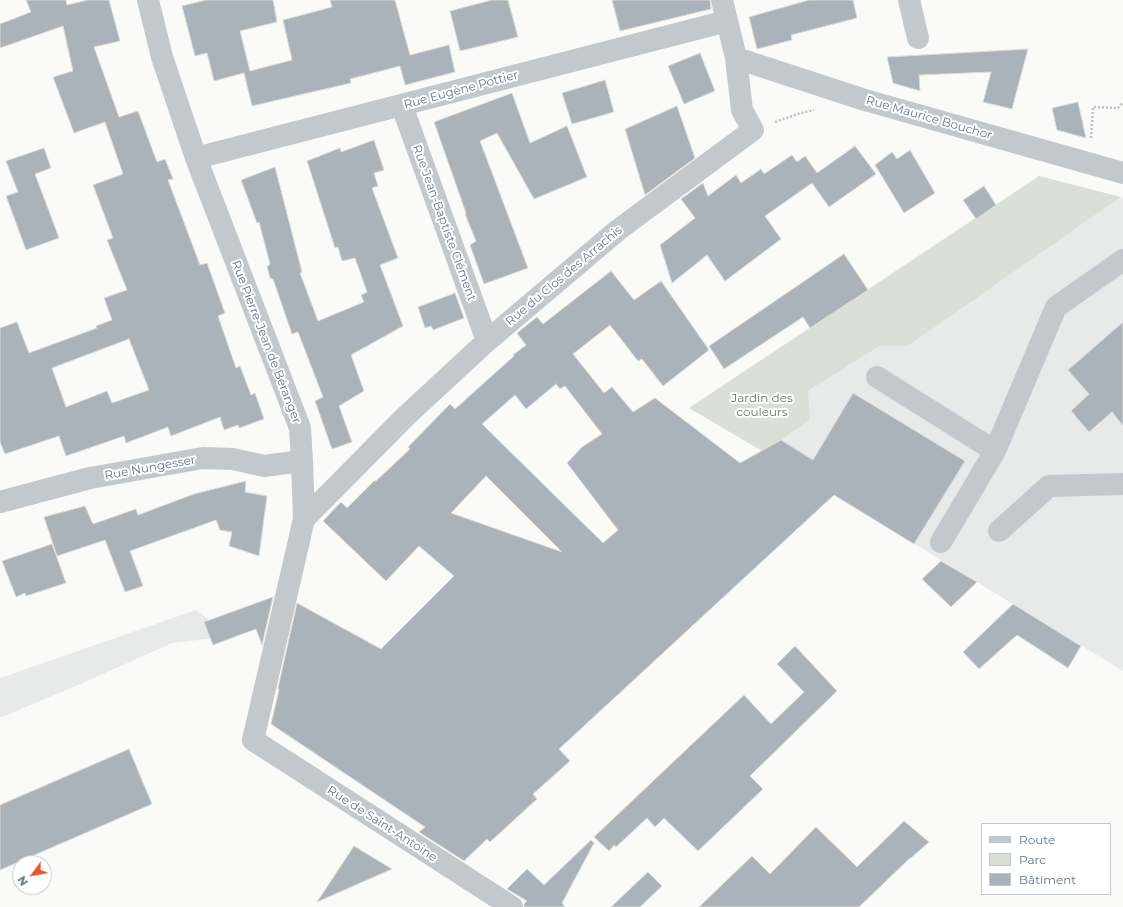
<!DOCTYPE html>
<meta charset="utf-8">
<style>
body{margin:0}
#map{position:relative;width:1123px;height:907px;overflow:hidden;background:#fafaf8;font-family:Montserrat,sans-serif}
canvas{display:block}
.legend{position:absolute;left:981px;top:823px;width:130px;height:72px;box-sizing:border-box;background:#fff;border:1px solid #c1c8cd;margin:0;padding:5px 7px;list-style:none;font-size:12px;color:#657683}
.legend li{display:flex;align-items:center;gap:8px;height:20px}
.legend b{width:20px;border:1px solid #c1c8cd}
.north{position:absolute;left:12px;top:855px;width:40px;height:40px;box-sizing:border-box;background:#fff;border:1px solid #c1c8cd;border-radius:50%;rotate:238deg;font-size:11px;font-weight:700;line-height:16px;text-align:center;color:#657683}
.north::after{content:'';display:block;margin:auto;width:14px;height:18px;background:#e4572e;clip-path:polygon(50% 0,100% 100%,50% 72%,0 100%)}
</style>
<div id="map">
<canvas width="1123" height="907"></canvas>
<ul class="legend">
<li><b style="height:5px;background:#c3c8cc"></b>Route</li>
<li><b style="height:11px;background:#dadfd7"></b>Parc</li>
<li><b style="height:11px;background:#aab3b9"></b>Bâtiment</li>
</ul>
<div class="north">N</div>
</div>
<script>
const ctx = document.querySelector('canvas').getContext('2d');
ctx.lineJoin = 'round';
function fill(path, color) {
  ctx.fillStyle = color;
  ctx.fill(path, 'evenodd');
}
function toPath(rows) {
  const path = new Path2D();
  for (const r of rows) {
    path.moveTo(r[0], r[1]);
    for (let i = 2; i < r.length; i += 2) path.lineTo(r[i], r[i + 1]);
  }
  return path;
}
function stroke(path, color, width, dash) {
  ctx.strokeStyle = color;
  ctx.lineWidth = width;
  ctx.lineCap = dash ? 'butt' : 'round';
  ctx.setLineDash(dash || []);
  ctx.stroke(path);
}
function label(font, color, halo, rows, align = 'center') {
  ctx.font = font + ' Montserrat,sans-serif';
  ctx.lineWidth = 4;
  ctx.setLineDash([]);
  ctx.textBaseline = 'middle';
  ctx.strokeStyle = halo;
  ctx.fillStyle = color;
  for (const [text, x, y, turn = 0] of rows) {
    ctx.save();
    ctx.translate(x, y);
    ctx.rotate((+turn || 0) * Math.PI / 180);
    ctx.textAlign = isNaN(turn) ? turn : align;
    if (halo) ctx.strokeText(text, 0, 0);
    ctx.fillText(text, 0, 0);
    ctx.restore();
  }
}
fill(toPath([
 [1121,197,1123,198,1123,671,762,451,781,440,808,391,880,346,908,346],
 [196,610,230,636,198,640,172,643,85,682,0,718,0,678]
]), '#e8e9e9');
fill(toPath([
 [1039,176,1121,197,908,346,880,346,808,391,810,419,781,440,762,451,689,408]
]), '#dadfd7');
const building = toPath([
 [26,0,66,0,67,5,88,0,109,0,120,41,94,47,119,117,138,111,157,162,165,159,173,179,168,180,200,265,207,263,225,313,218,316,236,368,240,366,251,395,255,393,264,419,239,428,238,425,224,430,220,417,171,436,168,427,126,443,124,436,66,456,59,436,5,454,0,442,0,328,17,322,29,353,97,328,96,326,112,320,104,298,127,290,107,240,113,238,93,185,123,174,105,122,74,133,53,77,73,71,63,26,0,48,0,24,31,12,26,0],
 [129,339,149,390,112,403,107,391,66,407,52,368,129,339],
 [206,0,273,0,277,22,240,31,250,71,292,60,283,20,332,7,330,0,395,0,410,55,449,45,455,72,405,85,400,66,350,79,351,83,252,106,244,73,214,81,207,53,195,56,182,6,206,0],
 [492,0,508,0,518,37,460,51,450,11,492,0],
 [612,0,710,0,711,9,620,31,612,0],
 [809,0,853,0,857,18,791,35,792,40,757,49,749,17,809,0],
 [1028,49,1012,109,983,102,991,72,919,75,920,91,893,83,887,57,1028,49],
 [700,53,715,91,684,104,668,66,700,53],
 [605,80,614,112,572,124,562,93,605,80],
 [512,93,530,143,567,126,587,177,534,199,497,133,480,141,528,268,484,284,470,245,476,241,465,214,466,213,434,122,512,93],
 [1078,102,1086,138,1057,130,1052,108,1078,102],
 [677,106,695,158,645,195,625,129,677,106],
 [374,140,384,170,374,173,378,186,372,188,398,258,380,265,403,326,351,355,364,391,339,406,352,442,332,449,315,401,323,397,298,332,292,334,273,279,270,278,267,267,270,264,259,222,257,223,241,180,275,167,302,272,300,273,318,321,364,302,361,295,367,292,355,258,342,261,338,247,335,248,307,161,340,148,341,152,374,140],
 [855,146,876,174,829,207,812,183,765,216,781,239,725,281,707,255,672,283,660,245,695,218,681,199,703,183,708,196,736,175,741,183,761,169,764,174,792,155,797,162,805,156,817,173,855,146],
 [44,148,51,168,35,174,59,238,26,250,6,196,18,192,6,161,44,148],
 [910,150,935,193,904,213,875,165,892,152,897,159,910,150],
 [984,186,996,205,976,219,963,200,984,186],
 [844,254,868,290,810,328,803,317,724,369,709,346,844,254],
 [611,271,634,300,661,281,709,350,663,386,642,359,638,361,610,325,573,354,604,393,612,387,633,412,655,398,740,463,781,440,813,460,853,393,965,461,914,544,834,495,559,749,570,761,533,794,537,799,490,842,487,839,464,861,419,832,425,827,271,724,279,690,278,688,297,603,381,649,454,576,419,546,386,581,323,521,341,502,347,508,374,481,376,481,410,449,408,447,450,404,455,409,514,356,513,355,526,345,517,333,537,317,543,324,611,271],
 [556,384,560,389,565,386,602,434,582,447,567,463,618,530,603,543,482,424,515,395,526,409,556,384],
 [486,476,562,552,451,513,486,476],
 [455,293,464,318,433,330,431,326,425,328,418,307,455,293],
 [1123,322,1123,426,1112,412,1089,432,1071,411,1089,394,1068,370,1123,322],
 [246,481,245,492,267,496,259,556,229,546,232,532,220,530,216,520,130,551,143,586,125,592,105,540,57,556,44,517,85,506,93,524,136,509,138,515,194,494,246,481],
 [52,544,66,583,26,596,25,593,16,597,2,561,52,544],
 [941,561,977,582,951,607,922,579,941,561],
 [273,597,262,645,256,629,213,645,204,622,273,597],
 [1013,604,1081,646,1068,668,1017,635,979,669,963,652,1013,604],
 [795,646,837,691,750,776,763,789,698,851,664,818,655,827,647,818,616,847,614,845,609,851,594,837,744,695,771,724,804,692,777,664,795,646],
 [129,749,152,804,0,870,0,805,129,749],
 [904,821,929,842,911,858,910,858,859,907,699,907,752,856,770,874,816,827,857,867,904,821],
 [591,840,594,843,562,903,565,907,524,907,524,904,527,901,507,889,527,869,544,885,591,840],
 [354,846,392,869,317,902,354,846],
 [648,872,662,886,640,907,611,907,648,872]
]);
fill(building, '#aab3b9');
stroke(building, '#dcdcda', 1);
stroke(toPath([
 [775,122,801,113,814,110],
 [1091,138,1093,107,1118,108,1123,102]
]), '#bbbfc2', 2.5, [2, 2]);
stroke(toPath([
 [148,0,162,57,196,158,300,428,302,461,304,519,253,740,512,907],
 [909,0,918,38],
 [736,58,865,100,1123,173],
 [402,106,487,341],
 [196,158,727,21],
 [877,377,995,451],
 [0,502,90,478,203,458,233,459,264,466,302,461],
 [304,519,406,416,487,341,618,230,753,130,742,110,736,58,722,0],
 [999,531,1049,486,1123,484],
 [941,542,995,451,1056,307,1123,260]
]), '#c3c8cc', 22);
label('12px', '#657683', '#fff', [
 ["Rue Eugène Pottier",461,90,-15],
 ["Rue Maurice Bouchor",929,118,16],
 ["Rue Jean-Baptiste Clément",444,223,70],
 ["Rue du Clos des Arrachis",564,276,-40],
 ["Rue Pierre-Jean de Béranger",266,342,69],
 ["Rue Nungesser",150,468,-10],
 ["Rue de Saint-Antoine",382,824,33]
]);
label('12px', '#687a64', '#fff', [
 ["Jardin des",762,398],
 ["couleurs",762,412]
]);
</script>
